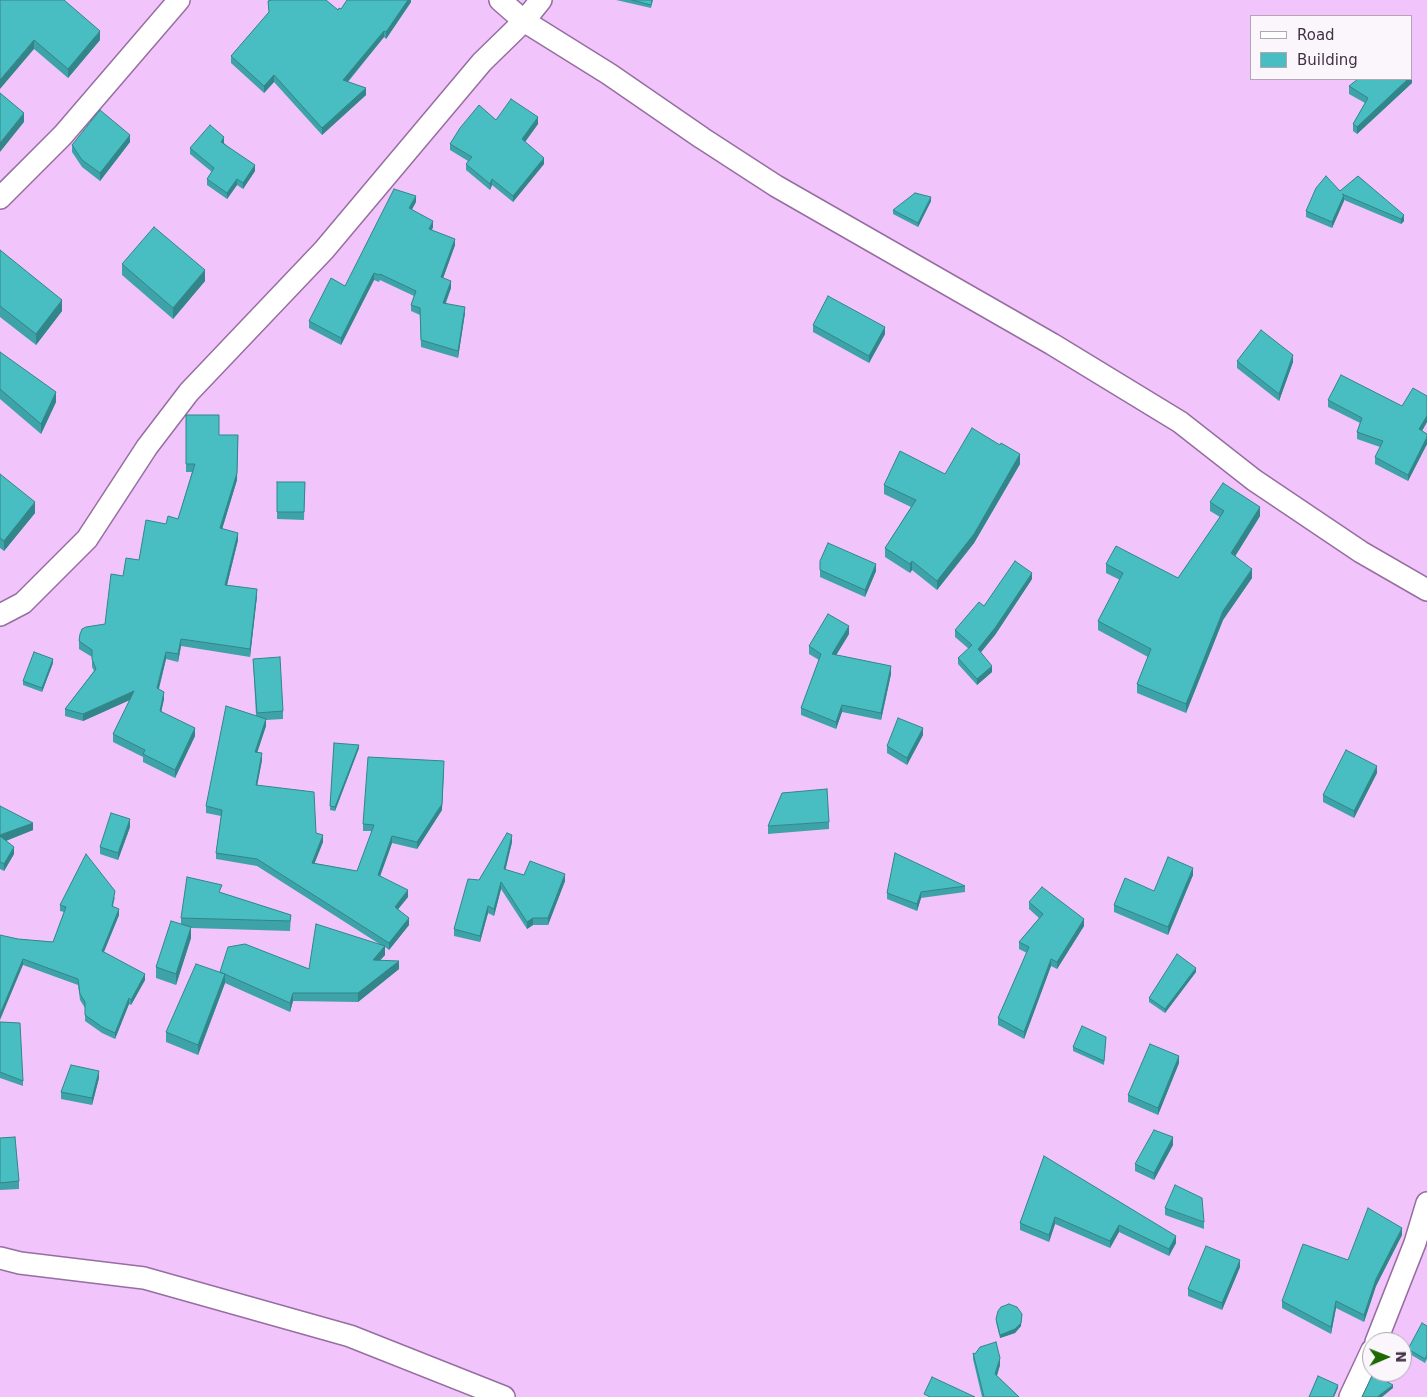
<!DOCTYPE html>
<style>
body{margin:0}
#map{position:relative;width:1427px;height:1397px;overflow:hidden;background:#f1c5fc;font-family:"DejaVu Sans",sans-serif}
canvas{display:block}
.legend{position:absolute;left:1250px;top:15px;width:162px;height:65px;box-sizing:border-box;background:#fbf6fc;border:1px solid #b1a7b3;margin:0;padding:6px 9px;list-style:none;font-size:15px;color:#423046}
.legend li{display:flex;align-items:center;gap:10px;height:25px}
.legend b{width:25px;border:1px solid #b1a7b3}
.north{position:absolute;left:1362px;top:1332px;width:50px;height:50px;box-sizing:border-box;background:#fbf6fc;border:1px solid #b1a7b3;border-radius:50%;rotate:89deg;font-size:14px;font-weight:700;line-height:20px;text-align:center;color:#423046}
.north::after{content:'';display:block;margin:auto;width:18px;height:22px;background:#1e6802;clip-path:polygon(50% 0,100% 100%,50% 72%,0 100%)}
</style>
<div id="map">
<canvas width="1427" height="1397"></canvas>
<ul class="legend">
<li><b style="height:6px;background:#fff"></b>Road</li>
<li><b style="height:14px;background:#48bec3"></b>Building</li>
</ul>
<div class="north">N</div>
</div>
<script>
const ctx = document.querySelector('canvas').getContext('2d');
ctx.lineJoin = 'round';
function toPath(rows) {
  const path = new Path2D();
  for (const r of rows) {
    path.moveTo(r[0], r[1]);
    for (let i = 2; i < r.length; i += 2) path.lineTo(r[i], r[i + 1]);
  }
  return path;
}
function stroke(path, color, width, dash) {
  ctx.strokeStyle = color;
  ctx.lineWidth = width;
  ctx.lineCap = dash ? 'butt' : 'round';
  ctx.setLineDash(dash || []);
  ctx.stroke(path);
}
function fill(path, color) {
  ctx.fillStyle = color;
  ctx.fill(path, 'evenodd');
}
const street = toPath([
 [500,0,524,21,609,74,702,138,776,186,1052,344,1180,422,1254,480,1361,552,1427,590],
 [0,198,63,135,179,0],
 [0,615,23,603,87,539,147,447,189,392,324,250,482,62,524,21,541,0],
 [0,1258,20,1263,144,1278,350,1336,504,1397],
 [1376,1342,1415,1243,1427,1203],
 [1350,1397,1372,1350]
]);
stroke(street, '#966ea0', 24);
stroke(street, '#fff', 21);
fill(toPath([
 [0,0,100,40,68,78,34,49],
 [411,0,411,2,386,39,384,37,348,82,366,95,322,135,274,82,264,93,231,63,231,56,269,12,341,9],
 [616,0,653,0,651,8],
 [1412,83,1357,134,1353,131,1353,124,1365,103,1349,94,1349,86],
 [496,120,538,124,525,142,544,164,513,202,492,185,490,190,466,170,466,164,468,161,450,150,450,144],
 [130,142,100,181,82,167,72,152,72,145],
 [224,143,255,171,243,189,237,185,227,199,207,185,207,179,212,172,190,154,190,148],
 [1358,176,1404,221,1401,224,1344,200,1332,228,1306,217,1306,211,1340,191],
 [931,201,918,227,893,214,893,210],
 [416,202,411,210,433,227,432,230,455,245,443,278,451,288,446,303,465,313,458,358,421,347,420,315,411,311,411,305,414,296,380,280,379,282,374,280,341,345,309,328,309,321,345,286],
 [0,250,62,311,36,345,0,317],
 [122,264,205,281,173,319,122,275],
 [813,325,885,334,869,363,813,332],
 [0,352,56,402,41,434,0,399],
 [1237,361,1293,362,1279,401,1237,368],
 [1427,396,1427,422,1422,431,1427,434,1427,444,1408,481,1375,464,1375,457,1380,447,1357,439,1357,432,1360,423,1328,407,1328,400,1402,406],
 [186,415,219,435,237,480,222,529,238,540,227,585,257,596,250,657,181,646,178,662,166,659,159,689,164,699,161,711,195,736,175,778,143,762,143,757,113,742,113,734,130,700,83,721,65,716,65,709,94,671,92,667,92,657,79,649,79,641,105,624,123,576,139,560,166,524,178,519,192,472,186,472],
 [1020,464,974,543,937,590,912,570,910,573,885,557,885,548,911,507,884,494,884,485,945,474],
 [0,474,35,513,4,551,0,548],
 [277,482,305,482,304,520,277,519],
 [1210,502,1260,516,1235,556,1252,578,1223,620,1186,713,1137,693,1137,684,1148,657,1098,630,1098,621,1120,580,1106,573,1106,564,1178,578,1220,517,1210,511],
 [820,561,876,571,865,597,820,577],
 [1032,579,995,635,980,653,992,672,977,685,958,664,958,658,969,649,955,637,955,630,984,606],
 [849,634,836,655,891,674,881,720,842,712,836,729,801,715,801,708,819,660,809,654,809,646],
 [253,659,283,711,283,719,266,720,266,726,257,753,262,760,257,785,316,833,323,842,314,863,357,871,372,831,363,831,363,824,442,810,417,849,392,843,380,876,408,897,398,909,409,925,389,950,385,947,385,955,380,960,399,969,358,1002,293,1001,290,1012,225,983,198,1055,166,1042,166,1032,220,972,309,969,381,945,257,866,216,859,216,853,221,816,206,813,206,806,256,716],
 [53,663,42,692,23,685,23,681],
 [923,735,907,765,887,753,887,746],
 [334,743,359,748,335,811,330,810],
 [1377,773,1354,818,1323,802,1323,795],
 [0,806,33,830,6,841,14,854,4,871,0,869],
 [829,822,829,829,768,834,768,826],
 [130,827,118,860,100,854,100,847],
 [512,842,505,870,524,875,565,881,548,925,533,925,527,929,501,889,494,916,488,913,480,942,454,936,454,929,479,880],
 [1193,875,1168,935,1114,912,1114,905,1154,891],
 [965,886,965,892,921,898,917,911,887,899,887,893],
 [222,893,291,915,290,931,191,928,191,938,176,985,156,978,156,967,181,924,181,918],
 [115,897,113,906,119,915,104,952,145,980,131,1005,129,1004,115,1039,102,1033,85,1021,85,1008,80,1000,78,985,23,965,18,939,53,942,64,912,60,911,60,905],
 [1029,902,1084,926,1057,969,1051,966,1024,1039,998,1025,998,1018,1027,953,1019,949,1019,942,1039,918,1029,909],
 [1196,972,1165,1013,1149,1002,1149,998],
 [0,1022,23,1081,23,1086,0,1078],
 [1106,1037,1104,1065,1073,1051,1073,1047],
 [1179,1063,1158,1115,1128,1102,1128,1095],
 [99,1078,92,1105,61,1099,61,1092],
 [0,1138,19,1181,19,1189,0,1190],
 [1173,1145,1154,1180,1135,1171,1135,1164],
 [1044,1156,1176,1243,1169,1256,1119,1232,1110,1248,1055,1224,1049,1242,1020,1230,1020,1223],
 [1165,1208,1204,1222,1204,1229,1165,1215],
 [1402,1235,1376,1286,1364,1322,1336,1308,1331,1334,1282,1308,1282,1301,1348,1260],
 [1240,1267,1222,1310,1188,1296,1188,1289],
 [996,1319,1021,1326,1015,1333,1000,1338,996,1322],
 [1427,1326,1427,1359,1425,1363,1408,1353,1408,1349],
 [973,1353,975,1354,1000,1365,997,1376,1019,1397,982,1397,973,1359]
]), '#3ea3a8');
fill(toPath([
 [408,0,411,0,411,2,386,39,386,32],
 [100,31,100,40,68,78,68,69],
 [384,31,384,37,343,87,343,80],
 [34,40,34,49,0,89,0,80],
 [274,75,274,82,264,93,264,86],
 [1411,76,1412,76,1412,83,1357,134,1357,127,1408,79,1411,79],
 [366,88,366,95,322,135,322,128],
 [24,113,24,122,0,152,0,143],
 [538,117,538,124,522,146,522,139],
 [130,135,130,142,100,181,100,173],
 [224,137,224,143,221,148,221,142],
 [544,158,544,164,513,202,513,196],
 [255,165,255,171,243,189,243,183],
 [237,179,237,185,227,199,227,193],
 [492,179,492,185,490,190,490,184],
 [1344,195,1344,201,1332,228,1332,222],
 [416,196,416,202,409,215,409,208],
 [931,197,931,201,918,227,918,223],
 [1404,215,1404,221,1401,224,1401,219],
 [433,221,433,227,429,235,429,229],
 [455,239,455,245,441,284,441,277],
 [205,270,205,281,173,319,173,308],
 [374,273,374,280,341,345,341,338],
 [451,281,451,288,443,309,443,303],
 [62,300,62,311,36,345,36,334],
 [465,307,465,313,458,358,458,351],
 [885,327,885,334,869,363,869,356],
 [1293,355,1293,362,1279,401,1279,394],
 [56,392,56,402,41,434,41,424],
 [1427,416,1427,422,1419,436,1419,429],
 [238,435,237,480,220,536,220,528],
 [1427,437,1427,444,1408,481,1408,475],
 [1020,454,1020,464,974,543,937,590,937,581],
 [35,502,35,513,4,551,4,541],
 [1260,507,1260,516,1231,563,1231,553],
 [238,533,238,540,225,593,225,585],
 [912,561,912,570,910,573,910,564],
 [876,564,876,571,865,597,865,590],
 [1252,569,1252,578,1223,620,1186,713,1186,704,1223,611],
 [1032,573,1032,579,995,635,978,656,978,649],
 [257,589,257,596,250,657,250,649],
 [849,626,849,634,832,662,832,654],
 [181,639,181,646,178,662,178,654],
 [166,652,166,659,157,695,157,688],
 [53,659,53,663,42,692,42,688],
 [891,666,891,674,881,720,881,713],
 [992,666,992,672,977,685,977,679],
 [134,691,134,698,83,721,83,714],
 [164,692,164,699,160,718,160,711],
 [842,705,842,712,836,729,836,722],
 [266,719,266,726,255,759,255,752],
 [195,728,195,736,175,778,175,770],
 [923,728,923,735,907,765,907,758],
 [359,745,359,748,335,811,335,807],
 [262,753,262,760,256,792,256,785],
 [1377,766,1377,773,1354,818,1354,811],
 [444,768,442,810,417,849,417,842],
 [130,819,130,827,118,860,118,853],
 [33,823,33,830,0,843,0,835],
 [323,835,323,842,312,870,312,863],
 [512,835,512,842,504,876,504,869],
 [392,836,392,843,378,882,378,875],
 [14,847,14,854,4,871,4,864],
 [1193,868,1193,875,1168,935,1168,927],
 [565,874,565,881,548,925,548,918],
 [501,882,501,889,494,916,494,909],
 [408,890,408,897,395,913,395,907],
 [921,892,921,898,917,911,917,904],
 [488,906,488,913,480,942,480,936],
 [119,909,119,915,102,956,102,951],
 [409,918,409,925,389,950,389,943],
 [533,918,533,925,527,929,527,922],
 [1084,919,1084,926,1057,969,1057,962],
 [191,927,191,938,176,985,176,974],
 [385,946,385,955,373,968,373,960],
 [23,959,23,965,0,1020,0,1014],
 [1051,959,1051,966,1024,1039,1024,1032],
 [399,961,399,969,358,1002,358,993],
 [1196,968,1196,972,1165,1013,1165,1009],
 [145,974,145,980,131,1005,131,1000],
 [225,974,225,983,198,1055,198,1045],
 [293,993,293,1001,290,1012,290,1003],
 [129,998,129,1004,115,1039,115,1033],
 [1179,1056,1179,1063,1158,1115,1158,1108],
 [99,1071,99,1078,92,1105,92,1098],
 [1173,1137,1173,1145,1154,1180,1154,1173],
 [1055,1217,1055,1224,1049,1242,1049,1235],
 [1119,1225,1119,1232,1110,1248,1110,1241],
 [1402,1228,1402,1235,1376,1286,1364,1322,1364,1315,1376,1279],
 [1176,1236,1176,1243,1169,1256,1169,1249],
 [1240,1260,1240,1267,1222,1310,1222,1303],
 [1336,1301,1336,1308,1331,1334,1331,1327],
 [1022,1314,1021,1326,1015,1333,1000,1338,1000,1335],
 [1000,1358,1000,1365,995,1381,995,1374],
 [1338,1385,1338,1388,1334,1397,1333,1397],
 [1393,1385,1393,1388,1382,1397,1377,1397]
]), '#328588');
const building = toPath([
 [0,0,64,0,100,31,68,69,34,40,0,80,0,0],
 [271,0,326,0,338,10,339,8,341,9,347,0,408,0,386,32,384,31,343,80,366,88,322,128,274,75,264,86,231,56,269,12,268,1,271,0],
 [632,0,652,0,651,5,632,0],
 [1358,79,1408,79,1357,127,1353,124,1368,98,1349,86,1358,79],
 [0,93,24,113,0,143,0,93],
 [511,99,538,117,522,139,544,158,513,196,492,179,490,184,466,164,472,157,450,144,460,128,479,105,496,120,511,99],
 [100,110,130,135,100,173,82,160,72,145,100,110],
 [210,125,224,137,221,142,255,165,243,183,237,179,227,193,207,179,214,168,190,148,210,125],
 [1326,176,1340,191,1358,176,1404,215,1401,219,1342,194,1344,195,1332,222,1306,211,1316,188,1326,176],
 [394,189,416,196,409,208,433,221,429,229,455,239,441,277,451,281,443,303,465,307,458,351,421,340,420,308,411,305,416,291,380,274,379,275,374,273,341,338,309,321,331,278,345,286,394,189],
 [915,193,931,197,918,223,893,210,915,193],
 [154,227,205,270,173,308,122,264,154,227],
 [0,250,62,300,36,334,0,306,0,250],
 [828,296,885,327,869,356,813,325,828,296],
 [1261,330,1293,355,1279,394,1237,361,1261,330],
 [0,352,56,392,41,424,0,389,0,352],
 [1341,375,1402,406,1413,388,1427,396,1427,416,1419,429,1427,434,1427,437,1408,475,1375,457,1383,441,1357,432,1362,418,1328,400,1341,375],
 [186,415,219,415,219,435,238,435,237,473,220,528,238,533,225,585,257,589,250,649,181,639,178,654,166,652,157,688,164,692,160,711,195,728,175,770,143,754,145,750,113,734,134,691,83,714,65,709,96,669,92,659,92,650,79,641,80,634,82,629,86,627,105,624,111,574,123,576,126,558,139,560,146,520,166,524,168,516,178,519,195,464,186,464,186,415],
 [972,428,1000,445,1001,443,1020,454,974,534,937,581,912,561,910,564,885,548,916,500,884,485,900,451,945,474,972,428],
 [0,474,35,502,4,541,0,538,0,474],
 [277,482,305,482,304,512,277,512,277,482],
 [1223,483,1260,507,1231,553,1252,569,1223,611,1186,704,1137,684,1151,649,1098,621,1123,573,1106,564,1116,546,1178,578,1224,511,1210,502,1223,483],
 [828,543,876,564,865,590,820,570,820,561,828,543],
 [1015,561,1032,573,995,628,978,649,992,666,977,679,958,658,972,645,955,630,979,602,984,606,1015,561],
 [828,614,849,626,832,654,891,666,881,713,842,705,836,722,801,708,821,654,809,646,828,614],
 [34,652,53,659,42,688,23,681,34,652],
 [280,657,283,711,257,713,253,659,280,657],
 [226,706,266,719,255,752,262,753,256,785,314,792,316,833,323,835,312,863,357,871,374,825,363,824,368,757,444,761,442,804,417,842,392,836,378,875,408,890,395,907,409,918,389,943,257,859,216,853,222,810,206,806,226,706],
 [898,718,923,728,907,758,887,746,898,718],
 [334,743,359,745,335,807,330,806,334,743],
 [1346,750,1377,766,1354,811,1323,795,1346,750],
 [827,789,829,822,768,826,782,793,827,789],
 [0,806,33,823,0,835,0,806],
 [111,813,130,819,118,853,100,847,111,813],
 [507,833,512,835,504,869,524,875,530,861,565,874,548,918,533,918,527,922,501,882,494,909,488,906,480,936,454,929,468,879,479,880,507,833],
 [0,836,14,847,4,864,0,862,0,836],
 [895,853,965,886,921,892,917,904,887,893,895,853],
 [86,854,115,891,112,906,119,909,102,951,145,974,131,1000,129,998,115,1033,102,1027,85,1015,85,1002,80,994,78,979,23,959,0,1014,0,935,18,939,53,942,66,907,60,905,86,854],
 [1168,857,1193,868,1168,927,1114,905,1125,878,1154,891,1168,857],
 [187,877,222,885,219,892,291,915,290,921,181,918,187,877],
 [1042,887,1084,919,1057,962,1051,959,1024,1032,998,1018,1029,947,1019,942,1043,914,1029,902,1042,887],
 [171,921,191,927,176,974,156,967,171,921],
 [316,924,385,946,373,960,399,961,358,993,293,993,290,1003,220,972,228,947,245,944,309,969,316,924],
 [1177,954,1196,968,1165,1009,1149,998,1177,954],
 [196,964,225,974,198,1045,166,1032,196,964],
 [0,1022,20,1023,23,1081,0,1072,0,1022],
 [1082,1026,1106,1037,1104,1061,1073,1047,1082,1026],
 [1150,1044,1179,1056,1158,1108,1128,1095,1150,1044],
 [71,1065,99,1071,92,1098,61,1092,71,1065],
 [1154,1130,1173,1137,1154,1173,1135,1164,1154,1130],
 [15,1137,19,1181,0,1183,0,1138,15,1137],
 [1044,1156,1176,1236,1169,1249,1119,1225,1110,1241,1055,1217,1049,1235,1020,1223,1044,1156],
 [1175,1185,1202,1198,1204,1222,1165,1208,1175,1185],
 [1368,1208,1402,1228,1376,1279,1364,1315,1336,1301,1331,1327,1282,1301,1303,1244,1348,1260,1368,1208],
 [1206,1246,1240,1260,1222,1303,1188,1289,1206,1246],
 [1009,1304,1017,1307,1022,1314,1021,1323,1015,1329,1000,1335,996,1319,998,1311,1001,1307,1009,1304],
 [1422,1323,1427,1326,1427,1355,1425,1359,1408,1349,1422,1323],
 [996,1342,1000,1358,995,1374,1019,1397,984,1397,973,1353,975,1354,980,1347,996,1342],
 [1373,1374,1393,1385,1377,1397,1362,1397,1373,1374],
 [1318,1376,1338,1385,1333,1397,1309,1397,1318,1376],
 [932,1377,975,1397,930,1397,924,1394,932,1377]
]);
fill(building, '#48bec3');
stroke(building, '#328588', 1);
</script>
